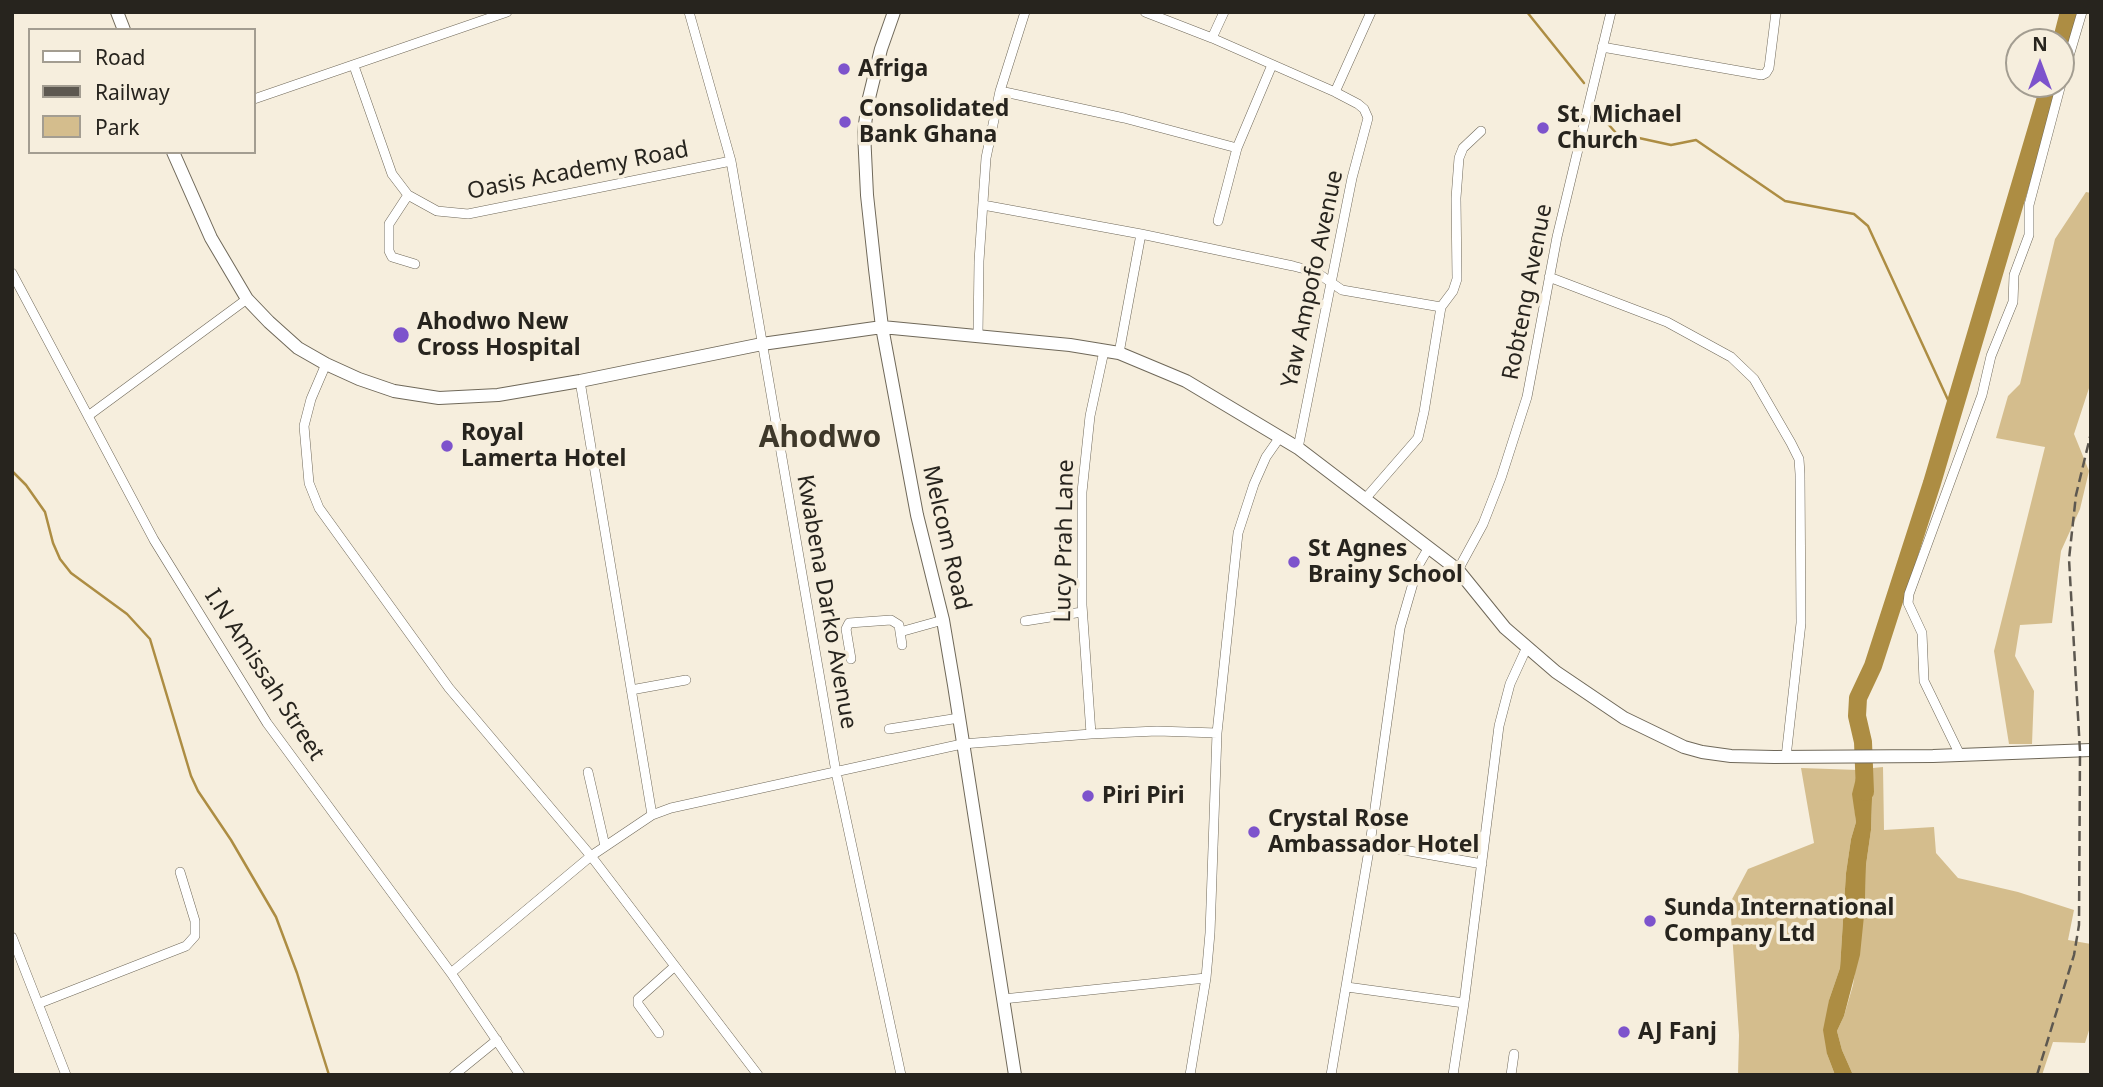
<!DOCTYPE html>
<style>
body{margin:0}
#map{position:relative;width:2103px;height:1087px;overflow:hidden;background:#f6eedd;font-family:"Noto Sans",sans-serif}
canvas{display:block}
.frame{position:absolute;inset:0;border:14px solid #27241e;pointer-events:none}
.legend{position:absolute;left:28px;top:28px;width:228px;height:126px;box-sizing:border-box;background:#f6eedd;border:2px solid #a39d91;margin:0;padding:9px 12px;list-style:none;font-size:21px;color:#27241e}
.legend li{display:flex;align-items:center;gap:14px;height:35px}
.legend b{width:35px;border:2px solid #a39d91}
.north{position:absolute;left:2005px;top:28px;width:70px;height:70px;box-sizing:border-box;background:#f6eedd;border:2px solid #a39d91;border-radius:50%;rotate:0deg;font-size:19px;font-weight:700;line-height:28px;text-align:center;color:#27241e}
.north::after{content:'';display:block;margin:auto;width:24px;height:32px;background:#7d53cc;clip-path:polygon(50% 0,100% 100%,50% 72%,0 100%)}
</style>
<div id="map">
<canvas width="2103" height="1087"></canvas>
<div class="frame"></div>
<ul class="legend">
<li><b style="height:9px;background:#fff"></b>Road</li>
<li><b style="height:9px;background:#5d5850"></b>Railway</li>
<li><b style="height:19px;background:#d4bd8d"></b>Park</li>
</ul>
<div class="north">N</div>
</div>
<script>
const ctx = document.querySelector('canvas').getContext('2d');
ctx.lineJoin = 'round';
function fill(path, color) {
  ctx.fillStyle = color;
  ctx.fill(path, 'evenodd');
}
function toPath(rows) {
  const path = new Path2D();
  for (const r of rows) {
    path.moveTo(r[0], r[1]);
    for (let i = 2; i < r.length; i += 2) path.lineTo(r[i], r[i + 1]);
  }
  return path;
}
function stroke(path, color, width, dash) {
  ctx.strokeStyle = color;
  ctx.lineWidth = width;
  ctx.lineCap = dash ? 'butt' : 'round';
  ctx.setLineDash(dash || []);
  ctx.stroke(path);
}
function label(font, color, halo, rows, align = 'center') {
  ctx.font = font + ' "Noto Sans",sans-serif';
  ctx.lineWidth = 7;
  ctx.setLineDash([]);
  ctx.textBaseline = 'middle';
  ctx.strokeStyle = halo;
  ctx.fillStyle = color;
  for (const [text, x, y, turn = 0] of rows) {
    ctx.save();
    ctx.translate(x, y);
    ctx.rotate((+turn || 0) * Math.PI / 180);
    ctx.textAlign = isNaN(turn) ? turn : align;
    if (halo) ctx.strokeText(text, 0, 0);
    ctx.fillText(text, 0, 0);
    ctx.restore();
  }
}
fill(toPath([
 [2086,192,2091,193,2091,382,2074,434,2089,471,2080,509,2061,551,2052,623,2020,625,2015,656,2034,691,2032,744,2009,744,1994,651,2045,447,1996,438,2008,396,2020,384,2055,239],
 [1883,767,1884,830,1934,827,1936,853,1958,878,2018,892,2074,910,2068,940,2091,944,2091,1024,2085,1043,2053,1042,2042,1075,1853,1075,1842,1050,1837,1031,1844,1016,1853,985,1865,906,1866,865,1871,830,1873,768],
 [1801,768,1858,770,1853,794,1856,822,1851,839,1846,873,1840,968,1829,1000,1827,1054,1835,1075,1738,1075,1739,1035,1730,903,1748,869,1814,843]
]), '#d4bd8d');
fill(toPath([
 [1873,768,1871,830,1866,865,1865,906,1860,955,1844,1016,1837,1031,1842,1050,1853,1075,1835,1075,1827,1054,1823,1030,1829,1000,1840,968,1846,873,1851,839,1856,822,1852,794,1858,770]
]), '#ad8d43');
stroke(toPath([
 [1527,12,1584,83],
 [1595,109,1616,133,1671,145,1696,140,1785,201,1854,214,1868,226,1954,413],
 [12,471,26,485,45,512,53,543,60,559,71,573,127,614,150,639,191,776,198,791,231,840,276,917,297,973,329,1075]
]), '#ad8d43', 2.5);
stroke(toPath([
 [2061,43,2069,12],
 [1865,792,1863,742,1857,716,1858,698,1873,666,1932,483,2050,84]
]), '#ad8d43', 18);
const street = toPath([
 [689,12,731,161,836,772,901,1075],
 [1145,12,1212,38,1335,92,1358,104,1364,109,1368,118,1352,178,1298,448],
 [1212,38,1224,12],
 [1602,47,1762,75,1766,73,1769,68,1776,12],
 [354,66,392,174,408,195,437,211,468,214,731,161],
 [2061,83,2082,12],
 [1000,91,1124,118,1237,148,1272,65],
 [1335,92,1371,12],
 [254,99,507,12],
 [408,195,389,224,389,251,392,257,415,264],
 [983,205,1141,234,1293,266,1316,272,1342,290,1441,307,1424,412,1418,438,1365,499],
 [1218,221,1237,148],
 [12,273,154,540,267,723,451,973,520,1075],
 [1549,277,1667,322,1731,357,1754,379,1791,443,1799,459,1800,474,1801,623,1786,757],
 [1441,307,1453,291,1457,279,1456,198,1459,158,1463,148,1481,131],
 [978,335,979,261,986,158,1000,91,1025,12],
 [1119,353,1141,234],
 [326,364,311,399,304,426,309,483,319,508,449,688,591,856,758,1075],
 [580,381,652,815],
 [88,416,247,299],
 [1458,570,1483,524,1501,478,1527,397,1557,237,1611,12],
 [1025,621,1082,612],
 [900,632,943,620],
 [851,659,846,629,849,623,891,620,899,625,902,645],
 [631,690,686,680],
 [889,729,959,718],
 [1091,734,1082,605,1082,492,1090,416,1104,351],
 [1960,755,1924,681,1922,633,1908,603,1909,594,1982,395,1991,356,2013,302,2014,275,2029,235,2029,205,2061,84],
 [588,772,605,846],
 [1370,844,1482,864],
 [12,937,66,1075],
 [451,973,591,856,652,815,671,808,962,744,1091,734,1157,731,1217,733,1238,533,1254,484,1266,457,1280,437],
 [1347,987,1464,1003,1453,1075],
 [1003,999,1206,978],
 [40,1003,186,946,195,936,195,921,180,872],
 [1464,1003,1499,726,1510,684,1527,647],
 [659,1033,638,1004,638,999,675,966],
 [454,1075,497,1040],
 [1190,1075,1206,978,1210,933,1217,733],
 [1331,1075,1370,844,1400,628,1418,566,1429,547],
 [1511,1075,1514,1054]
]);
const secondary = toPath([
 [117,12,124,30],
 [894,12,881,49,868,102,864,132,867,195,875,269,882,327,917,515,943,620,954,685,1015,1075],
 [173,152,211,238,247,299,269,322,298,348,326,364,359,379,394,391,439,398,498,395,580,381,762,344,882,327,1070,345,1119,353,1186,381,1298,448,1458,570,1505,628,1556,672,1624,718,1684,747,1702,752,1731,756,1774,757,1933,756,2091,750]
]);
stroke(street, '#6f6859', 10);
stroke(secondary, '#6f6859', 14);
stroke(street, '#fff', 9);
stroke(secondary, '#fff', 12);
stroke(toPath([
 [2037,1075,2074,955,2079,925,2080,751,2069,559,2076,495,2091,433]
]), '#5d5850', 2.5, [10, 5]);
for (const [x, y, r, color] of [
 [844,69,7,"#7d53cc"],
 [845,122,7,"#7d53cc"],
 [1543,128,7,"#7d53cc"],
 [401,335,9,"#7d53cc"],
 [447,446,7,"#7d53cc"],
 [1294,562,7,"#7d53cc"],
 [1088,796,7,"#7d53cc"],
 [1254,832,7,"#7d53cc"],
 [1650,921,7,"#7d53cc"],
 [1624,1032,7,"#7d53cc"]
]) {
  const dot = new Path2D();
  dot.arc(x, y, r, 0, 2 * Math.PI);
  ctx.fillStyle = color;
  ctx.fill(dot);
  stroke(dot, '#f6eedd', 2.5);
}
label('bold 23px', '#27241e', '#f6eedd', [
 ["Afriga",858,69],
 ["Consolidated",859,109],
 ["Bank Ghana",859,135],
 ["St. Michael",1557,115],
 ["Church",1557,141],
 ["Ahodwo New",417,322],
 ["Cross Hospital",417,348],
 ["Royal",461,433],
 ["Lamerta Hotel",461,459],
 ["St Agnes",1308,549],
 ["Brainy School",1308,575],
 ["Piri Piri",1102,796],
 ["Crystal Rose",1268,819],
 ["Ambassador Hotel",1268,845],
 ["Sunda International",1664,908],
 ["Company Ltd",1664,934],
 ["AJ Fanj",1638,1032]
], 'left');
label('23px', '#27241e', '#f6eedd', [
 ["Oasis Academy Road",578,171,-11],
 ["Yaw Ampofo Avenue",1313,279,-78],
 ["Robteng Avenue",1528,292,-79],
 ["Melcom Road",946,538,77],
 ["Lucy Prah Lane",1065,541,-89],
 ["Kwabena Darko Avenue",826,602,80],
 ["I.N Amissah Street",264,675,57]
]);
label('bold 30px', '#3e382a', '#f6eedd', [
 ["Ahodwo",820,438]
]);
</script>
